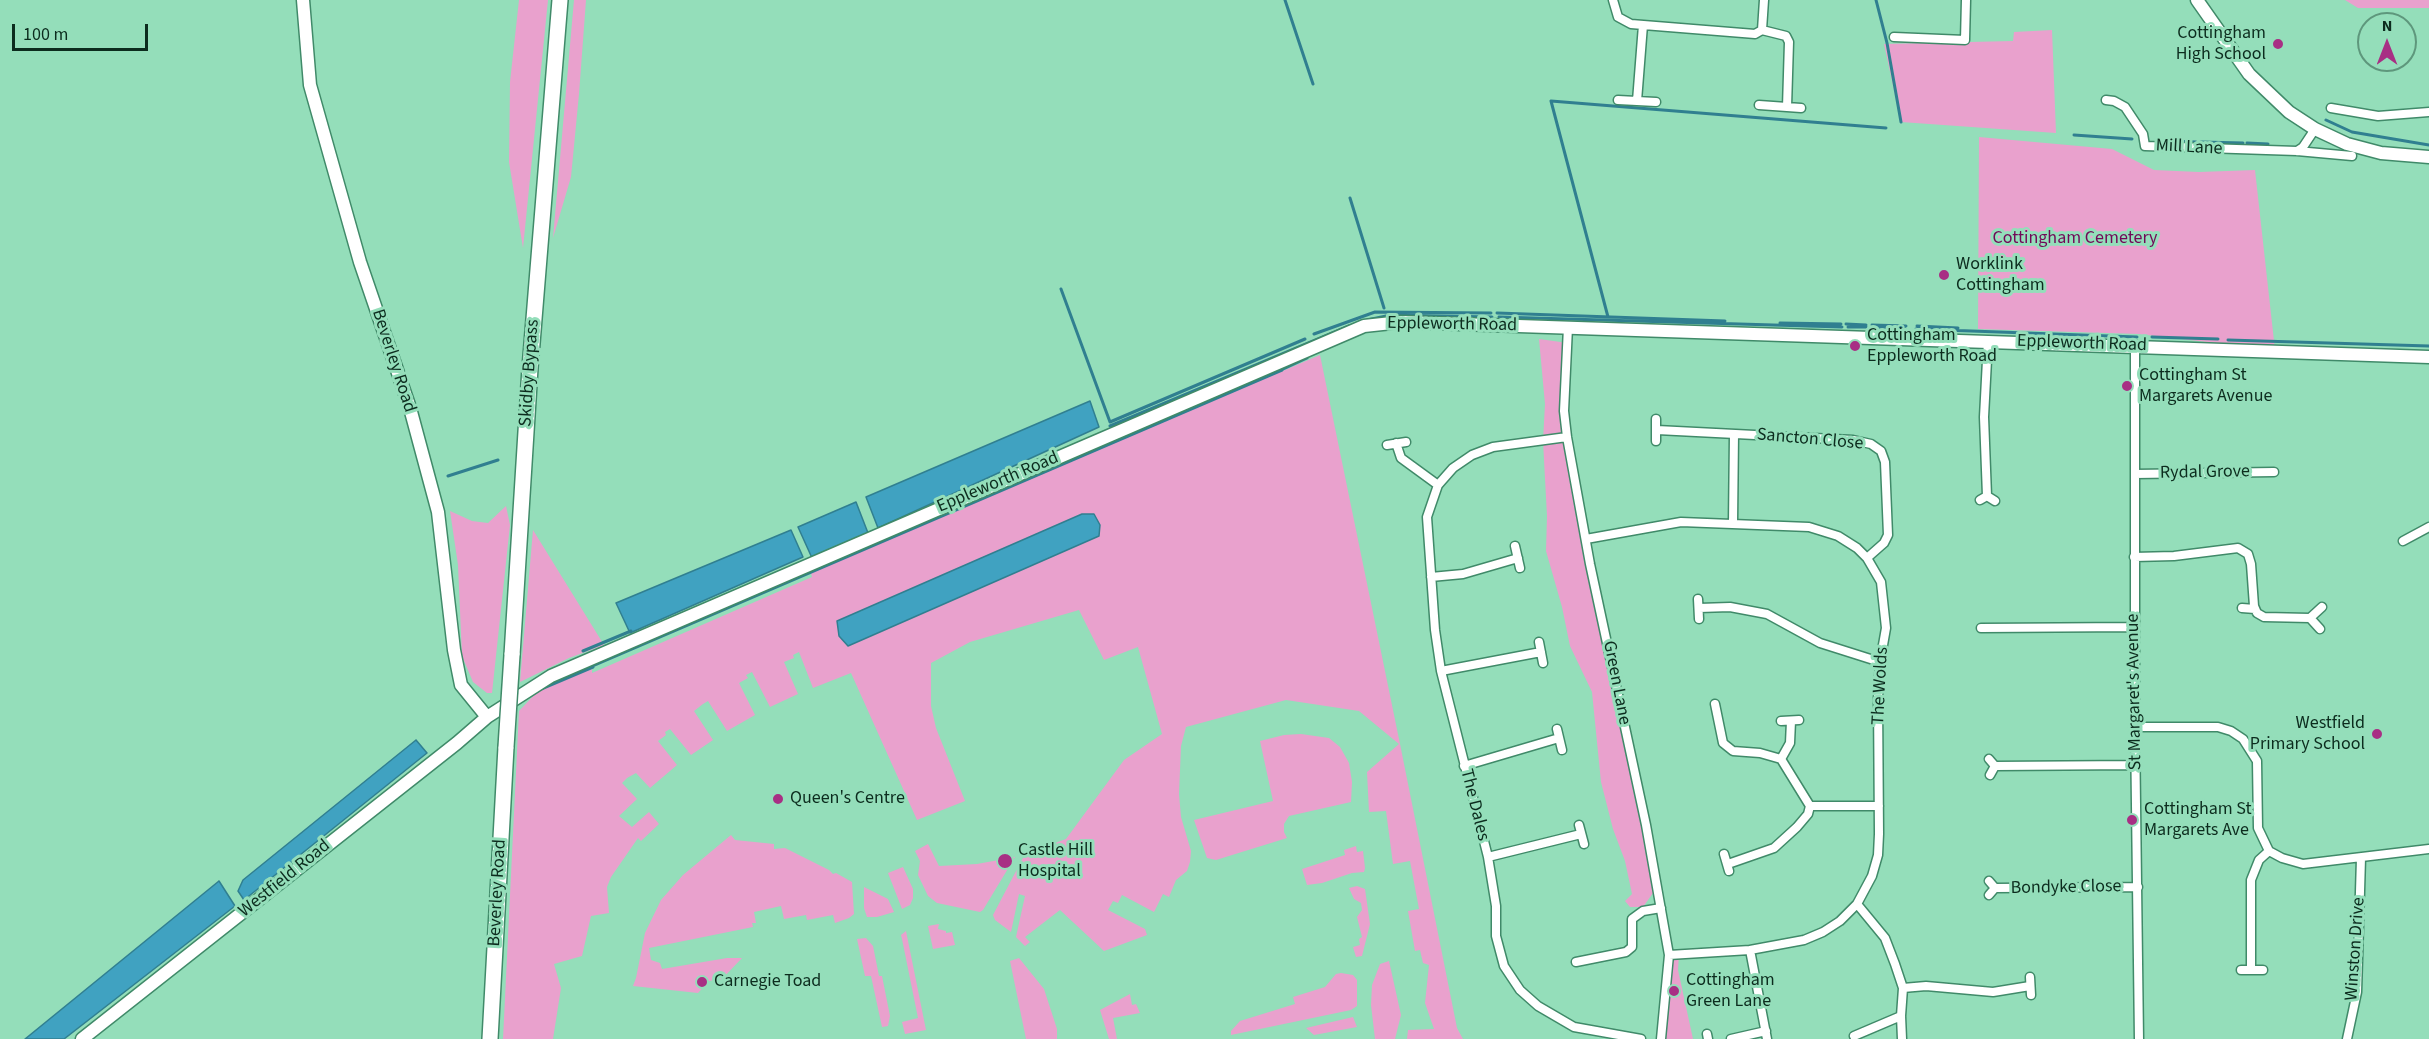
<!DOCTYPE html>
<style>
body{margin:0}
#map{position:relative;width:2429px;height:1039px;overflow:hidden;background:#94deba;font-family:"Source Sans 3",sans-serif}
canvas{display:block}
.north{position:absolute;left:2357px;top:12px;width:60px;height:60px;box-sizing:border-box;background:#94deba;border:2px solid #5e977c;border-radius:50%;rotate:0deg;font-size:16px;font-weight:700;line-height:24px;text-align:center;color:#0c2c1e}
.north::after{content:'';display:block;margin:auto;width:21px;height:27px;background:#a82f84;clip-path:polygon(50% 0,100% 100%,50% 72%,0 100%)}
.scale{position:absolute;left:12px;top:24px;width:136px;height:27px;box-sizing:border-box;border:3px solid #0c2c1e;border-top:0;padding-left:8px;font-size:18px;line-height:21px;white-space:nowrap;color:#0c2c1e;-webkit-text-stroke:4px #94deba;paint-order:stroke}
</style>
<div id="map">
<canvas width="2429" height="1039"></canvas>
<div class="north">N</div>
<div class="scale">100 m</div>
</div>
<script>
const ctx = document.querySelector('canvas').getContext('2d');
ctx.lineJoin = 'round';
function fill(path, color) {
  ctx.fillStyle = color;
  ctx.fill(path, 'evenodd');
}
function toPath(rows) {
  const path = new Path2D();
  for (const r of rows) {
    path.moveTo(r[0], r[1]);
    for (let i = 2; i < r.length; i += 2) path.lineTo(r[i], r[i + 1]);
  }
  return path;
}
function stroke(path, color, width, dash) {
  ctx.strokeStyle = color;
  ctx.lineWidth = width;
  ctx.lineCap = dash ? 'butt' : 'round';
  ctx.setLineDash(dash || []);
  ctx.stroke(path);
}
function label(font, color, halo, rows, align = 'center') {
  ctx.font = font + ' "Source Sans 3",sans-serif';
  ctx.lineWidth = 6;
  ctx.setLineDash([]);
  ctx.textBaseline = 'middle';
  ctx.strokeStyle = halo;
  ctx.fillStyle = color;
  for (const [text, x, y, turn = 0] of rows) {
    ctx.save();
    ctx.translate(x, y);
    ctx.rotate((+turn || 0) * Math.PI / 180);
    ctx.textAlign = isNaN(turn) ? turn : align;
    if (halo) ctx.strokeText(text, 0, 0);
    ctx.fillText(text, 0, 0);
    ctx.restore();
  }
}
fill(toPath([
 [519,0,548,0,523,248,509,162,510,82],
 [574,0,586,0,579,94,571,177,553,238],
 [2345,0,2429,0,2429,8,2358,8],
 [2052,30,2056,133,1901,122,1884,44,2013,41,2014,32],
 [1979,137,2112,149,2154,170,2199,172,2255,170,2275,350,2139,334,1978,329],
 [1539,339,1568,343,1567,437,1658,886,1643,907,1630,907,1625,901,1632,894,1625,861,1613,829,1601,782,1592,692,1570,646,1562,607,1546,551,1547,516,1543,441,1545,404],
 [1320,355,1400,744,1457,1028,1463,1039,1407,1039,1408,1030,1434,1029,1425,1003,1429,965,1423,963,1420,950,1415,951,1408,911,1419,909,1410,861,1393,864,1386,811,1369,812,1367,772,1399,744,1359,711,1286,700,1186,727,1181,746,1179,794,1181,817,1191,851,1190,862,1187,871,1176,880,1169,897,1163,894,1154,912,1122,895,1118,903,1113,901,1108,910,1145,929,1147,935,1104,951,1060,910,1025,937,1030,942,1025,946,1016,937,1025,896,1019,894,1011,932,995,920,993,915,1025,854,1066,839,1124,760,1162,734,1138,647,1104,660,1079,610,970,642,931,663,931,706,936,728,965,801,917,820,851,673,813,688,799,652,793,655,794,658,784,662,798,694,770,707,752,672,746,675,748,678,739,683,755,715,727,731,708,701,703,704,694,711,713,740,691,755,670,729,665,732,666,735,658,741,677,765,650,788,636,773,627,778,622,783,637,799,619,816,632,827,649,812,659,824,641,841,638,838,611,877,607,887,609,913,591,916,582,956,554,964,561,988,553,1039,503,1039,519,711,540,689,592,666,592,673,812,577,811,573],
 [506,506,510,525,492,693,487,693,473,682,462,656,458,565,450,511,472,521,488,523],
 [533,530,604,645,569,658,520,682],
 [1301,734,1329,738,1340,747,1349,763,1352,782,1351,802,1289,816,1284,824,1284,832,1287,838,1216,860,1207,858,1194,820,1273,801,1260,741,1284,735],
 [731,835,735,840,774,844,774,849,785,848,829,870,833,874,836,873,852,882,854,914,849,918,835,923,833,915,807,920,806,915,784,919,781,906,754,912,756,923,752,923,753,927,649,948,651,960,660,963,662,969,727,958,742,958,722,979,709,981,698,993,633,986,636,978,645,933,661,900,683,875],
 [928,844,939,866,977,864,1015,857,983,910,980,912,937,903,928,896,918,875,920,861,915,851],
 [1356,846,1357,852,1363,851,1365,868,1364,872,1352,873,1322,883,1307,885,1302,869,1345,855,1344,850],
 [903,867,913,889,913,898,910,905,902,909,888,873],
 [1357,886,1365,889,1370,924,1362,956,1356,957,1353,947,1360,945,1359,939,1362,937,1357,917,1362,910,1361,903,1354,899,1349,888],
 [864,887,888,899,894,912,877,917,867,917,864,908],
 [939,924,938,929,946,931,946,933,952,932,955,945,933,949,928,926],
 [906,931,926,1030,905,1034,902,1022,918,1018,902,939,901,935],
 [866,938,873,946,879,976,882,976,890,1016,888,1026,882,1027,871,976,865,976,857,939],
 [1679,954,1678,970,1693,1039,1661,1039,1669,955],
 [1019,958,1044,989,1057,1029,1057,1039,1026,1039,1010,961],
 [1389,961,1401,1015,1395,1039,1375,1039,1371,1005,1372,985,1380,964],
 [1341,973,1353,975,1357,980,1357,1006,1351,1010,1231,1035,1231,1031,1240,1021,1295,1004,1293,997,1325,987,1336,974],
 [1130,994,1132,1005,1136,1004,1140,1013,1113,1018,1117,1039,1109,1039,1100,1010],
 [1353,1017,1357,1027,1314,1035,1306,1028]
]), '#e9a1cd');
const water = toPath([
 [1090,401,1099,427,878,528,866,497,1090,401],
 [856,502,868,533,812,558,798,527,856,502],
 [1082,514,1094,514,1100,525,1099,536,848,646,839,636,837,621,1082,514],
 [791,530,803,557,630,633,616,603,791,530],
 [416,740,427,753,244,900,238,891,243,880,416,740],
 [219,881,235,906,64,1039,25,1039,219,881]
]);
fill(water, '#40a2c1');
stroke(water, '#307f90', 1.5);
stroke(toPath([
 [1285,0,1313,84],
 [1876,0,1887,43,1901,122],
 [2326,120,2352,132,2429,145],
 [2074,135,2132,139],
 [2166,141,2196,142],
 [2201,142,2243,143],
 [2247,143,2268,144],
 [1350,198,1384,308],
 [1061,289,1110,422,1305,339],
 [1497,313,1725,321],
 [1499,317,1842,327],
 [1608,317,1551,101,1886,128],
 [1367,320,1391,315,1492,317],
 [1780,323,1841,324],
 [1846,324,1866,325],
 [1872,325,1906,326],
 [1917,326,1958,328],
 [1848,327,1866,327],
 [1871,328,1905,329],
 [1916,329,2137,337],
 [1314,334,1375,312,1491,313],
 [2152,337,2218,339],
 [2228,340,2429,346],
 [1281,370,1307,358],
 [1110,426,1349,326],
 [448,476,498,460],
 [583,651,631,631],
 [592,666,1282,370],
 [541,689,593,667]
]), '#307f90', 3);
const street = toPath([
 [1613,0,1618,17,1631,24,1755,34,1762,30],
 [1762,30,1786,36,1789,42,1787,107],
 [1762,30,1764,0],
 [1894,37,1965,40,1966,0],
 [1618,100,1656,102],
 [2106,100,2114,101,2125,107,2143,134,2145,146,2297,151,2352,156],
 [1637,101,1643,25],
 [1759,105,1801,108],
 [2331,108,2378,116,2429,112],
 [2297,151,2303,147,2315,129],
 [1568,327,1564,411,1567,437,1590,564,1646,825,1669,955,1661,1039],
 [2135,346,2135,727,2139,1039],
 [1657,430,1853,440,1871,444,1881,451,1885,462,1888,535,1884,543,1867,558],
 [1567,437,1493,447,1472,455,1453,468,1438,485,1427,517,1435,630,1441,671,1488,857,1496,906,1496,936,1504,966,1520,990,1538,1006,1574,1027,1641,1039],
 [1656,441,1656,419],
 [1396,443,1401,458,1438,485],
 [1387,445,1406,442],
 [2135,474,2274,472],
 [1987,496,1984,417,1988,341],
 [1980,500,1987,496,1995,501],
 [1733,523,1734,434],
 [1586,539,1681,522,1809,527,1838,536,1857,548,1867,558,1881,582,1886,628,1880,662,1878,699,1879,834,1878,855,1872,876,1857,904,1840,921,1823,932,1804,940,1750,950,1669,955],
 [2403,541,2429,527],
 [1515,546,1520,568],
 [2134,557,2174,556,2238,548,2248,554,2251,564,2254,606,2257,613,2264,617,2310,618],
 [1431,577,1463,574,1518,558],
 [1698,599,1699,619],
 [1699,608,1730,607,1767,614,1820,643,1880,662],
 [2242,608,2255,609],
 [1981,628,2135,627],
 [2320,629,2310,618,2322,607],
 [1539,642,1543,663],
 [1441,671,1541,652],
 [1715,704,1723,743,1733,751,1760,753,1781,759,1810,806],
 [1781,721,1799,720],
 [2135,727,2218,727,2231,731,2243,739,2257,761,2258,828,2269,851,2282,858,2303,864,2429,849],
 [1557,729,1562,750],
 [1781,759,1790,743,1791,721],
 [1989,759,1995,766,1990,775],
 [1464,766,1559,738],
 [1995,766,2136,765],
 [1579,825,1584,844],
 [1724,854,1729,871],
 [1488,857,1581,834],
 [1728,864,1774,848,1797,827,1808,814,1810,806,1879,806],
 [1989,881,1995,888,1989,895],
 [1995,888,2138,887],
 [1857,904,1885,938,1895,964,1903,988,1901,1016,1902,1039],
 [1750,950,1767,1039],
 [1576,962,1626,952,1632,947,1632,919,1643,911,1661,908],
 [2251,969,2251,880,2259,860,2269,851],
 [2241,970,2263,970],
 [2030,977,2031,995],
 [1903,988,1926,986,1993,992,2030,986],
 [1707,1034,1708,1039],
 [1854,1036,1901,1016],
 [1731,1039,1766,1031],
 [2347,1039,2357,992,2361,858]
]);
const secondary = toPath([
 [303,0,310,85,360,262,410,408,438,512,454,650,461,685,487,717],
 [2197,0,2249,74,2289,112,2315,129,2347,144,2381,153,2429,157],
 [82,1039,457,743,487,717,551,676,1364,326,1401,322,2429,357]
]);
const highway = toPath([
 [512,655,530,368,560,0],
 [490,1039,506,747]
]);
stroke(street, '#408a69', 11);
stroke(secondary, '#408a69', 15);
stroke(highway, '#408a69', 18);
stroke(street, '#fff', 8);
stroke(secondary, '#fff', 12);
stroke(highway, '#fff', 15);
const highwayBridge = toPath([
 [506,747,512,655]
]);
stroke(highwayBridge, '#408a69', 18, []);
stroke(highwayBridge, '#fff', 15);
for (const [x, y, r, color] of [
 [2278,44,6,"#a82f84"],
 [1944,275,6,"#a82f84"],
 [1855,346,6,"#a82f84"],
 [2127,386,6,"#a82f84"],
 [2377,734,6,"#a82f84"],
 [778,799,6,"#a82f84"],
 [2132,820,6,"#a82f84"],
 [1005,861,8,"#a82f84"],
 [702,982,6,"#a82f84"],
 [1674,991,6,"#a82f84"]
]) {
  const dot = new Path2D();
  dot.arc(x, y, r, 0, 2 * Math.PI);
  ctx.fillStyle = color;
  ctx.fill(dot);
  stroke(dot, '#94deba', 2);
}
label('18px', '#0c2c1e', '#94deba', [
 ["Cottingham",2266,34,"right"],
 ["High School",2266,55,"right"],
 ["Worklink",1956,265],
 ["Cottingham",1956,286],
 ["Cottingham",1867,336],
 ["Eppleworth Road",1867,357],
 ["Cottingham St",2139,376],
 ["Margarets Avenue",2139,397],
 ["Westfield",2365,724,"right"],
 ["Primary School",2365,745,"right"],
 ["Queen's Centre",790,799],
 ["Cottingham St",2144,810],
 ["Margarets Ave",2144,831],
 ["Castle Hill",1018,851],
 ["Hospital",1018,872],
 ["Cottingham",1686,981],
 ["Green Lane",1686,1002],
 ["Carnegie Toad",714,982]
], 'left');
label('18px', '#0c2c1e', '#94deba', [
 ["Mill Lane",2189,148,3],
 ["Eppleworth Road",1452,325,1],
 ["Eppleworth Road",2082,344,2],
 ["Beverley Road",393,361,72],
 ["Skidby Bypass",530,373,-86],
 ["Sancton Close",1810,440,5],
 ["Rydal Grove",2205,473,-1],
 ["Eppleworth Road",998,483,-23],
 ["Green Lane",1616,683,79],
 ["The Wolds",1881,686,-87],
 ["St Margaret's Avenue",2135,692,-91],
 ["The Dales",1474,805,76],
 ["Westfield Road",285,879,-39],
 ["Bondyke Close",2066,888,-1],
 ["Beverley Road",498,893,-87],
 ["Winston Drive",2356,949,-86]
]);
label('18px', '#720757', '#94deba', [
 ["Cottingham Cemetery",2075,239]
]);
</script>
